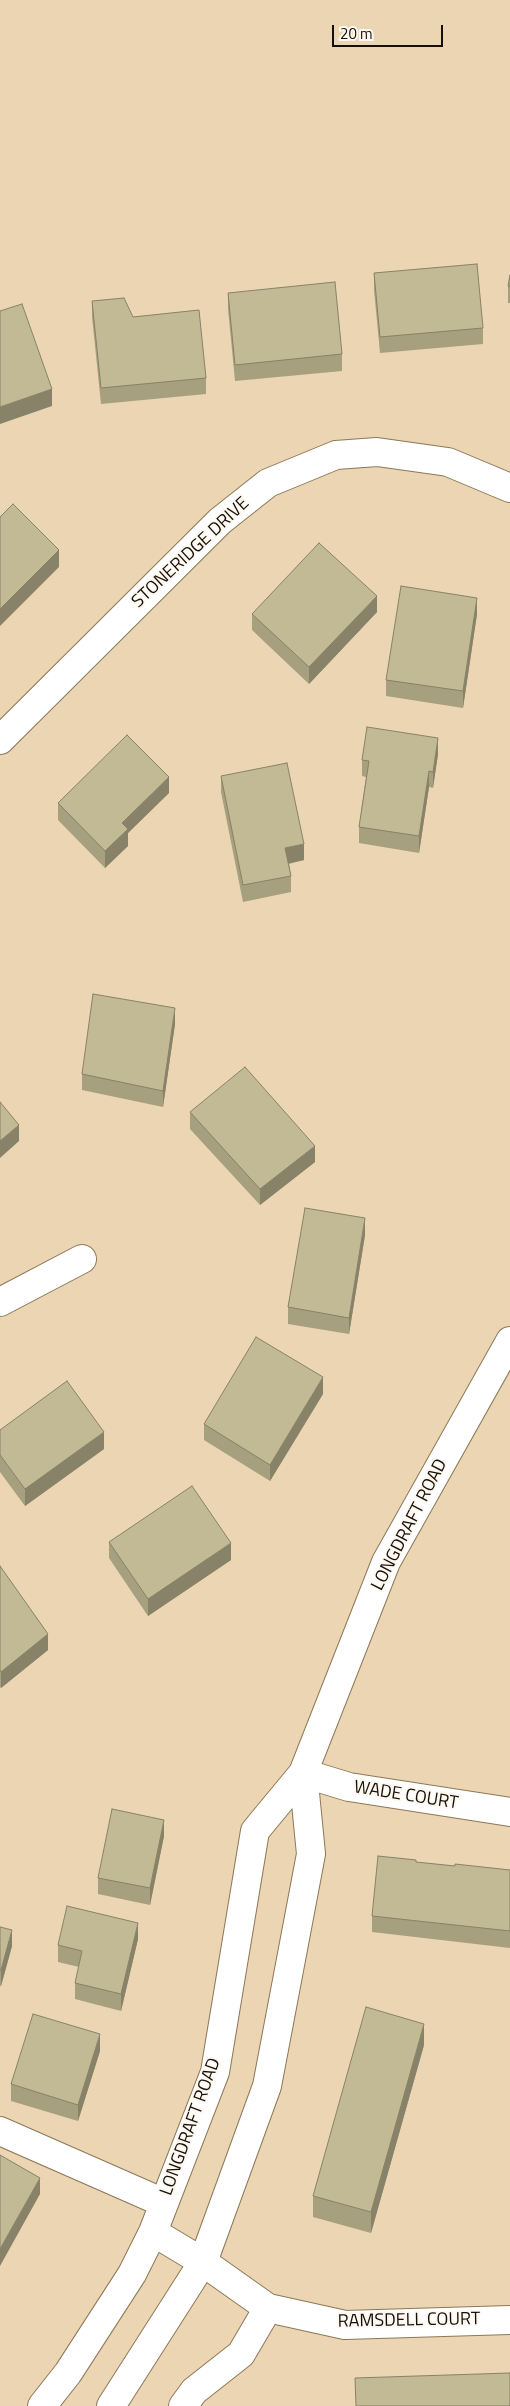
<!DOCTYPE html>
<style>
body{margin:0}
#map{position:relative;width:510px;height:2406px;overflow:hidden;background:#ebd5b3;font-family:"Titillium Web",sans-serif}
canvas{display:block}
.scale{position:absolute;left:332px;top:25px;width:111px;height:22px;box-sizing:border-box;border:2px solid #160f04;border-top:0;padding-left:6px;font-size:15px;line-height:18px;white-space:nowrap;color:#160f04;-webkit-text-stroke:4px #fdf9f2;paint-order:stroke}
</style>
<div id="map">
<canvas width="510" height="2406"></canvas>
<div class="scale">20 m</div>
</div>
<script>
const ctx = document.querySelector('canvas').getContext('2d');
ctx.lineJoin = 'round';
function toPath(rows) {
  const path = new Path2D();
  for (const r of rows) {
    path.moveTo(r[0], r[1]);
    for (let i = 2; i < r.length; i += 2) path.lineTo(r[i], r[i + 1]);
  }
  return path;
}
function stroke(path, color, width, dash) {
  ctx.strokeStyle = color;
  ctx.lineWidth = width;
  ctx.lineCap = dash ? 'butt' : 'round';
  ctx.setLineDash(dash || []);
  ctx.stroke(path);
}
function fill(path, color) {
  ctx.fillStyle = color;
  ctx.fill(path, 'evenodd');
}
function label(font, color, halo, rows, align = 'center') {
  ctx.font = font + ' "Titillium Web",sans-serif';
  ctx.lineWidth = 4;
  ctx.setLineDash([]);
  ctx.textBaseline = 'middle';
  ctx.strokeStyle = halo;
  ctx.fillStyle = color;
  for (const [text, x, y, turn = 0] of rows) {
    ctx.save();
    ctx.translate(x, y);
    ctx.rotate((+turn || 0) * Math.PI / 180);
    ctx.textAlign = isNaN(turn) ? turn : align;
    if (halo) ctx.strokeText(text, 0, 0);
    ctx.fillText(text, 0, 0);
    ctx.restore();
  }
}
const minor = toPath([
 [0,740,220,521,268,483,336,455,377,452,448,462,510,488],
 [0,1302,82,1259],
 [303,1773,349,1787,510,1812],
 [0,2131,164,2203],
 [153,2232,203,2262,268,2308,345,2325,510,2320],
 [42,2406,68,2373,132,2274,153,2232,215,2072,255,1831,303,1773,386,1562,510,1341],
 [111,2406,203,2262,267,2086,311,1854,303,1773],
 [183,2406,194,2391,241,2354,268,2308]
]);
stroke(minor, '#8c7858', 30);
stroke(minor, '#fff', 28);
fill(toPath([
 [374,273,483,328,483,344,380,353,374,290],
 [510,275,510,303,508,303,508,286],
 [228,293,342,354,342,371,235,381,228,309],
 [92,301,133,317,206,378,206,394,101,404,92,317],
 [377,612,309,684,252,630,252,614],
 [477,614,463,708,386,696,386,680],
 [438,754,433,788,429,787,419,853,359,843,359,827,366,777,362,776,362,760],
 [221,776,304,860,289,864,291,876,291,892,243,902,221,792],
 [169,793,128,833,128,846,105,868,58,820,58,803],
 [175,1024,163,1107,82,1090,82,1074],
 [190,1112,315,1162,260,1205,190,1129],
 [365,1235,349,1334,288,1324,288,1307],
 [323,1394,270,1481,204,1440,204,1424],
 [0,1430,104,1449,25,1506,0,1472],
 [109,1542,231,1560,148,1616,109,1558],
 [0,1566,48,1650,1,1688,0,1687],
 [164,1836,150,1905,98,1894,98,1878],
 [416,1862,455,1866,510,1870,510,1948,372,1932,372,1916],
 [0,1927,12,1946,1,1986,0,1986],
 [138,1939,121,2011,75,1999,75,1983,79,1967,58,1962,58,1945],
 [424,2045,371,2233,313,2217,313,2196],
 [100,2051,78,2121,11,2101,11,2084]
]), '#a6a07f');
fill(toPath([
 [52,389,52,406,0,424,0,407],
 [59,550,59,567,0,626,0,609],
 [377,596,377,612,309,684,309,667],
 [477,598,477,614,463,708,463,691],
 [438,738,438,754,433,788,433,772],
 [429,771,429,787,419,853,419,836],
 [169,777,169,793,128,833,128,846,105,868,105,851,122,823],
 [304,844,304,860,285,864,285,848],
 [175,1008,175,1024,163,1107,163,1091],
 [19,1125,19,1141,0,1158,0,1141],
 [315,1146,315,1162,260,1205,260,1189],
 [365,1218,365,1235,349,1334,349,1318],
 [323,1377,323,1394,270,1481,270,1465],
 [104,1432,104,1449,25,1506,25,1489],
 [231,1543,231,1560,148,1616,148,1599],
 [48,1634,48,1650,1,1688,1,1672],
 [164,1820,164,1836,150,1905,150,1888],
 [138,1923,138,1939,121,2011,121,1994],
 [12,1930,12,1946,1,1986,1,1970],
 [424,2024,424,2045,371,2233,371,2212],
 [100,2034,100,2051,78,2121,78,2105],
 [40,2178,40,2194,0,2266,0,2249]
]), '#878268');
const building = toPath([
 [477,264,483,328,380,337,374,273,477,264],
 [510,275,510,287,508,286,510,275],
 [335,282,342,354,235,365,228,293,335,282],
 [124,298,133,317,199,310,206,378,101,388,92,301,124,298],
 [22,304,52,389,0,407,0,311,22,304],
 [13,504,59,550,0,609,0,517,13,504],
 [319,543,377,596,309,667,252,614,319,543],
 [401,586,477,598,463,691,386,680,401,586],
 [367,727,438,738,433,772,429,771,419,836,359,827,369,761,362,760,367,727],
 [127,735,169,777,122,823,128,829,105,851,58,803,127,735],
 [287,763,304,844,285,848,291,876,243,885,221,776,287,763],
 [93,994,175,1008,163,1091,82,1074,93,994],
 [245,1067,315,1146,260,1189,190,1112,245,1067],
 [0,1102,19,1125,0,1141,0,1102],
 [305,1208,365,1218,349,1318,288,1307,305,1208],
 [256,1337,323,1377,270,1465,204,1424,256,1337],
 [67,1381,104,1432,25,1489,0,1455,0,1430,67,1381],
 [192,1486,231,1543,148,1599,109,1542,192,1486],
 [0,1566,48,1634,1,1672,0,1670,0,1566],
 [112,1809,164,1820,150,1888,98,1878,112,1809],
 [378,1856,416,1860,416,1862,455,1866,455,1864,510,1870,510,1931,372,1916,378,1856],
 [67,1906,138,1923,121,1994,75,1983,82,1951,58,1945,67,1906],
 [0,1927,12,1930,1,1970,0,1970,0,1927],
 [366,2007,424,2024,371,2212,313,2196,366,2007],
 [33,2014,100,2034,78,2105,11,2084,33,2014],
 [0,2155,40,2178,0,2249,0,2155],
 [510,2373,510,2406,356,2406,355,2378,510,2373]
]);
fill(building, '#c1ba94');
stroke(building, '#878268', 1);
label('18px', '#160f04', '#fdf9f2', [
 ["STONERIDGE DRIVE",191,553,-43],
 ["LONGDRAFT ROAD",410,1525,-63],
 ["WADE COURT",406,1796,9],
 ["LONGDRAFT ROAD",191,2127,-70],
 ["RAMSDELL COURT",409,2321,-1]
]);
</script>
